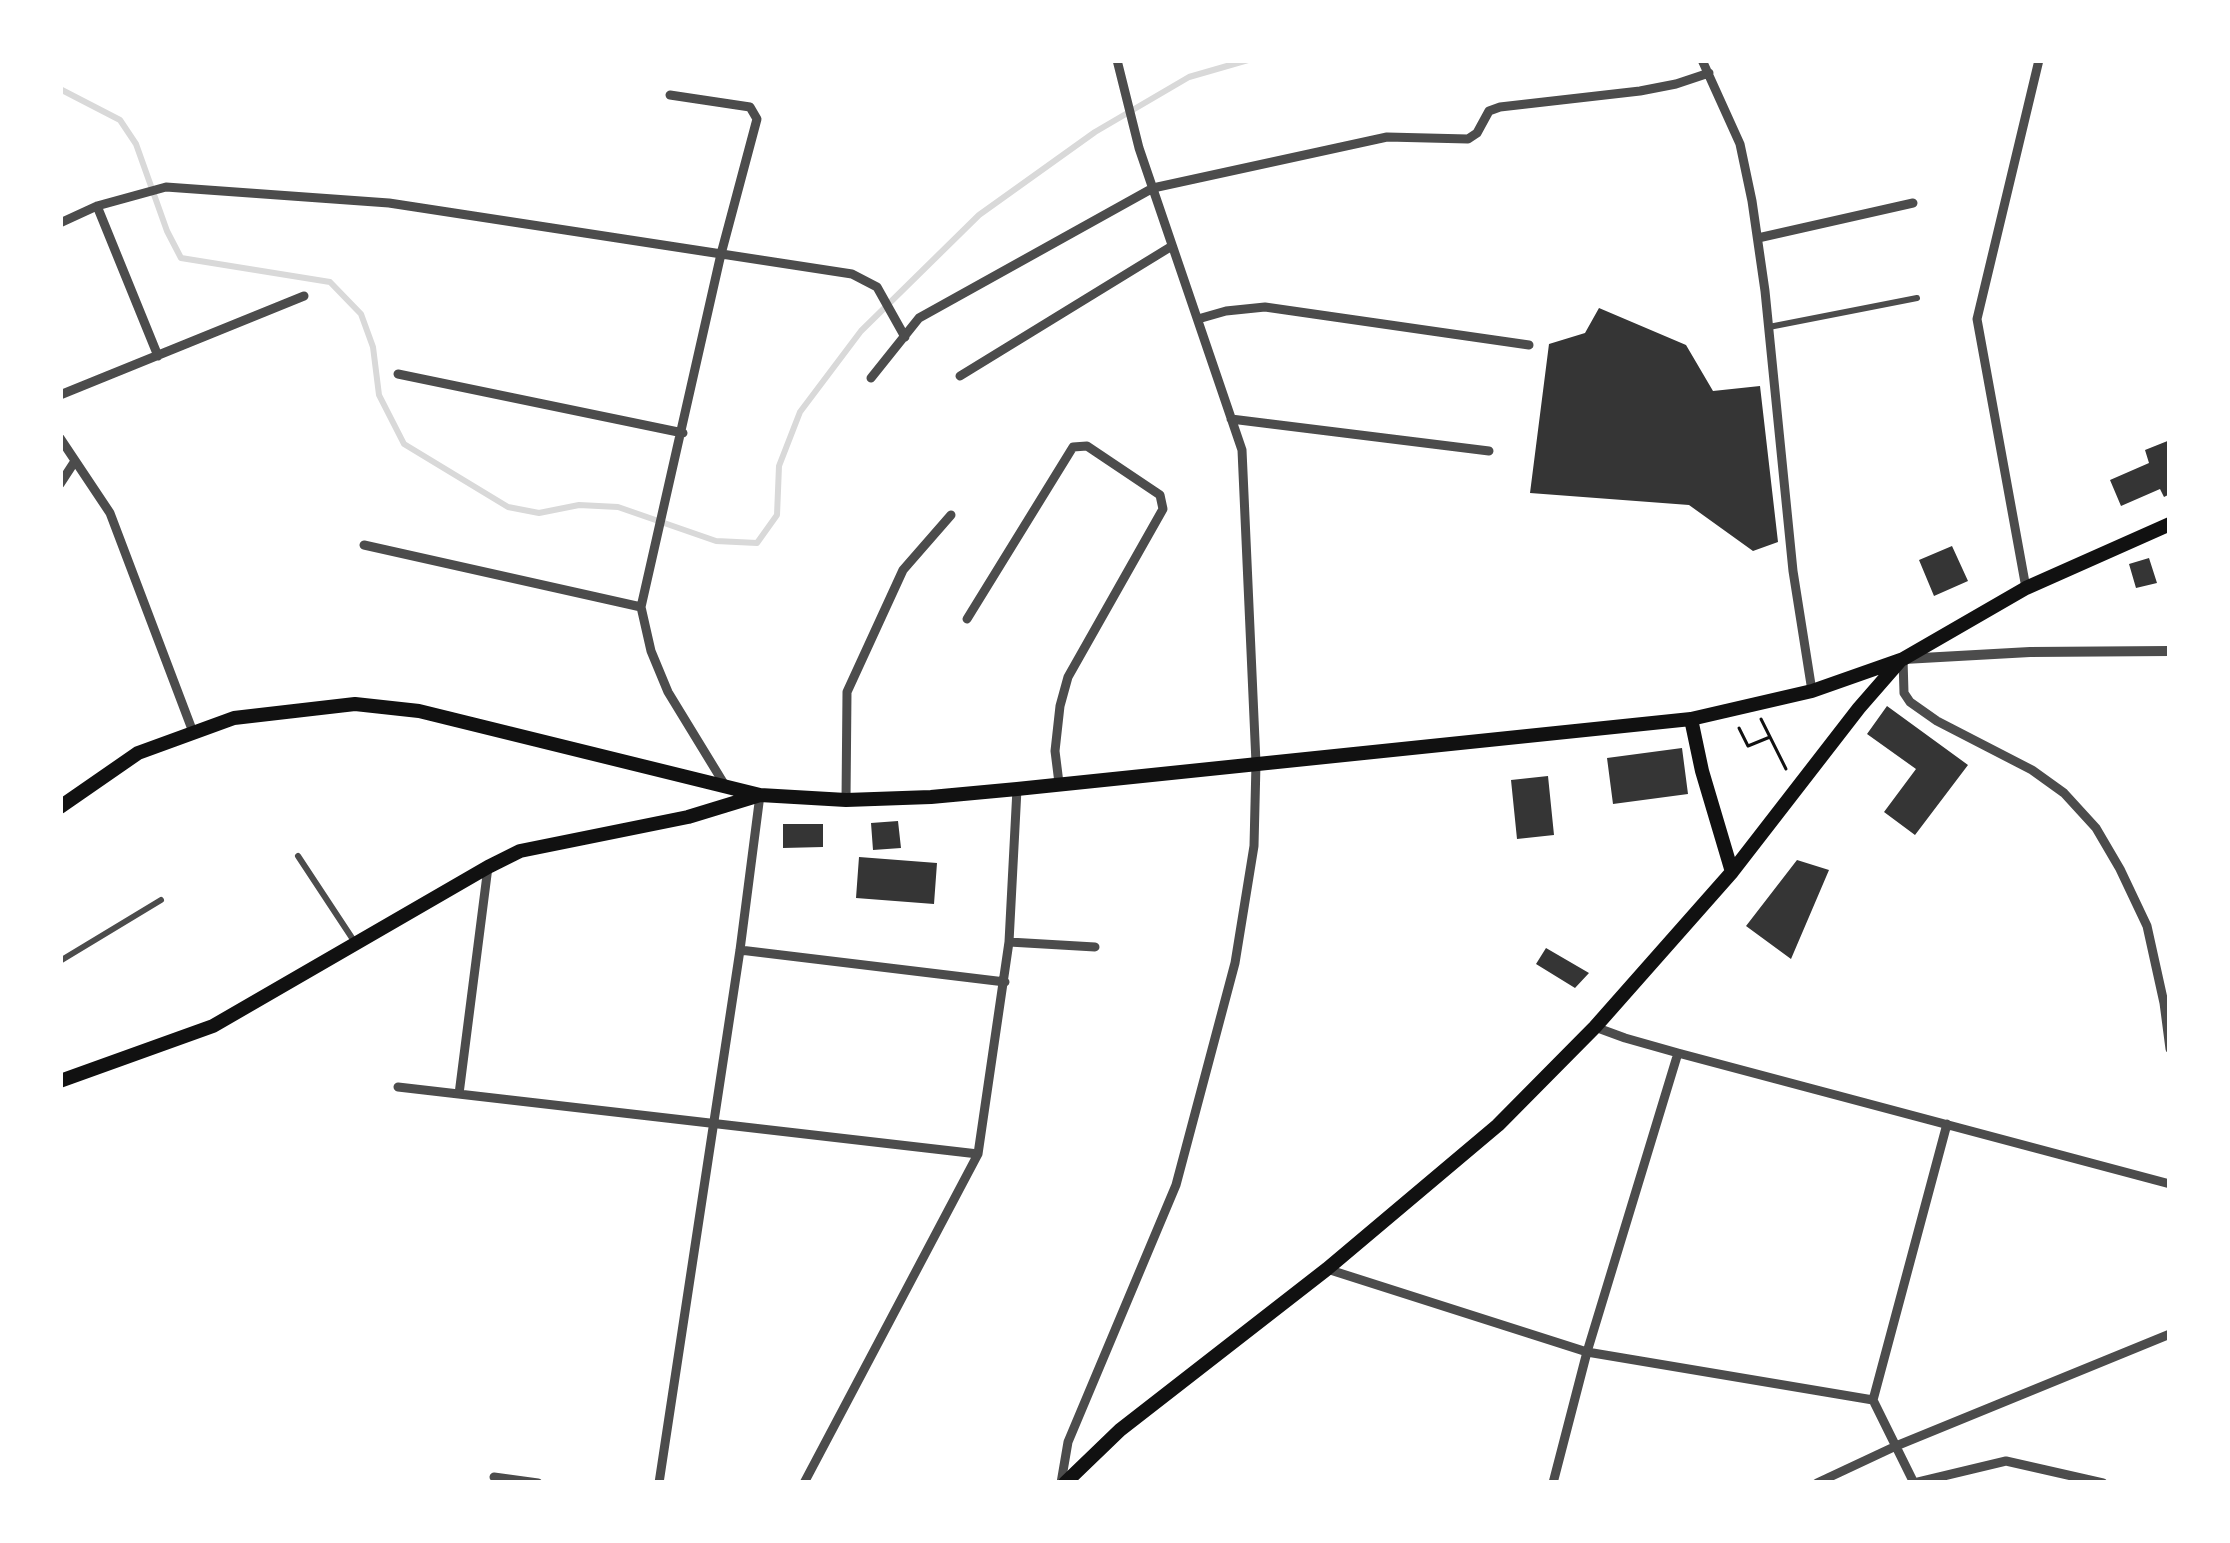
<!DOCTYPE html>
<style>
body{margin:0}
#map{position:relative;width:2230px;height:1543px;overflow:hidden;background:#fff;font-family:"Fira Sans",sans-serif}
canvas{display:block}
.frame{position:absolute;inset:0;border:63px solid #fff;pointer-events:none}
</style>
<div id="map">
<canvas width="2230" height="1543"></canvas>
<div class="frame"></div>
</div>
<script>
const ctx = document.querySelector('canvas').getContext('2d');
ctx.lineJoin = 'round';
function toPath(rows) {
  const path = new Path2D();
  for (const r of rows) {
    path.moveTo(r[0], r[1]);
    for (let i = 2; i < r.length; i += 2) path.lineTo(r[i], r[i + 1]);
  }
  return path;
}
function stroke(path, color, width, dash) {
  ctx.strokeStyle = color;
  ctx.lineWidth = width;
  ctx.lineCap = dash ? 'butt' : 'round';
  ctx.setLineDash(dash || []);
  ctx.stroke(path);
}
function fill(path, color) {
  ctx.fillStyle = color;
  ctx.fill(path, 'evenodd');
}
stroke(toPath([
 [60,89,120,120,136,144,167,231,181,258,330,282,361,314,373,347,379,395,404,444,508,507,539,513,579,505,618,507,716,541,757,543,777,515,779,466,800,412,861,331,979,215,1095,132,1189,77,1248,60]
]), '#d9d9d9', 6);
fill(toPath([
 [1599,308,1686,345,1713,391,1760,386,1778,542,1753,551,1689,505,1530,493,1549,344,1585,333],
 [2170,440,2170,494,2164,497,2160,489,2121,506,2110,480,2149,463,2145,450],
 [1952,546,1968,581,1934,596,1919,560],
 [2149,558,2157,583,2136,588,2129,564],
 [1887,706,1968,765,1915,835,1884,812,1916,769,1867,734],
 [1682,748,1688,794,1613,804,1607,758],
 [1548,776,1554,835,1517,839,1511,780],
 [898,821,901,848,873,850,871,823],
 [783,824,823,824,823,847,783,848],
 [859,857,937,863,934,904,856,898],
 [1797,860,1829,870,1791,959,1746,926],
 [1546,948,1589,973,1575,988,1536,964]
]), '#353535');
stroke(toPath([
 [1761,719,1786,769],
 [1739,728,1748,746,1770,737]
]), '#111', 3);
stroke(toPath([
 [1769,327,1917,298],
 [298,856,354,941],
 [60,961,161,900]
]), '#4c4c4c', 6);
stroke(toPath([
 [1702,60,1740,144,1752,201,1765,291,1793,571,1812,691],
 [670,95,750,107,757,119,721,254,641,607,651,651,668,692,726,787],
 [97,206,158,356],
 [60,223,97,206,166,187,389,203,852,274,877,287,905,337],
 [1758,238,1913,203],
 [1198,319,1226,311,1265,307,1529,345],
 [398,374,683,433],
 [960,376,1172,246],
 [871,378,919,318,1153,188,1387,137,1468,139,1477,133,1489,111,1500,107,1640,91,1676,84,1709,73],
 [60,395,304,296],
 [1231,419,1489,451],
 [60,438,110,513,193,732],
 [60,484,75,461],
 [364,545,641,607],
 [2026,588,1977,319,2039,60],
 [967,619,1073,447,1087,446,1160,495,1163,509,1068,677,1060,706,1055,751,1059,783],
 [1903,659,1904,693,1910,702,1937,721,2032,770,2064,793,2096,828,2120,869,2147,926,2164,1003,2170,1049],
 [846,800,847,692,903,570,951,515],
 [1009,942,1095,947],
 [740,950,1005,982],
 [1595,1027,1625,1038,1678,1053,2170,1184],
 [398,1087,978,1154],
 [459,1094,488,867],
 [1327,1269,1587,1352,1873,1400],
 [494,1477,538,1483],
 [659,1483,740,950,760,795],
 [804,1483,978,1154,1009,942,1017,789],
 [1061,1483,1068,1442,1176,1185,1235,963,1254,846,1256,763,1242,450,1139,148,1117,60],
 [1553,1483,1587,1352,1678,1053],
 [1817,1483,1896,1446,2170,1334],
 [1914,1483,1873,1400,1947,1124],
 [1914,1483,2006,1461,2103,1483]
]), '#4c4c4c', 9);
stroke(toPath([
 [1904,659,2030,652,2170,651]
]), '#4c4c4c', 10);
stroke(toPath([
 [1691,719,1702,771,1732,872],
 [60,807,138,753,234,718,355,704,419,711,760,795,846,800,931,797,1017,789,1691,719,1812,691,1903,659,2026,588,2170,524],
 [60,1081,213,1026,488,867,520,851,688,817,760,795],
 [1065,1483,1120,1430,1327,1269,1498,1125,1595,1027,1732,872,1859,708,1900,661]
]), '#111', 14);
</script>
